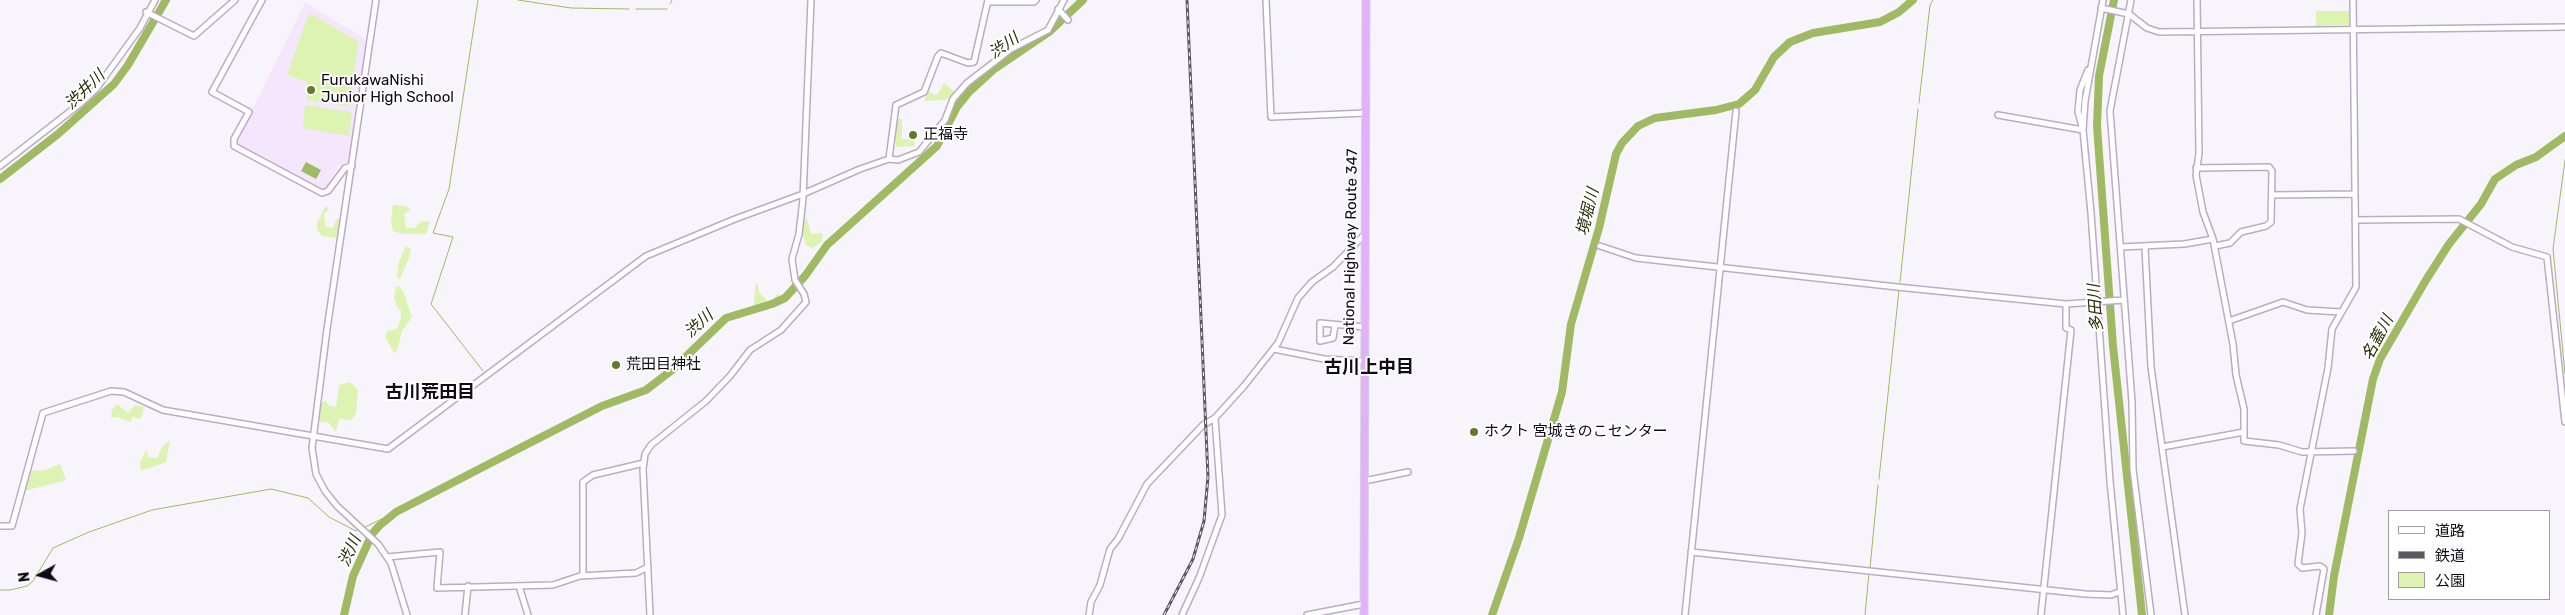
<!DOCTYPE html>
<meta charset="utf-8">
<style>
body{margin:0}
#map{position:relative;width:2565px;height:615px;overflow:hidden;background:#f8f4fb;font-family:Rubik,"Noto Sans JP",sans-serif}
canvas{display:block}
.legend{position:absolute;left:2388px;top:510px;width:162px;height:90px;box-sizing:border-box;background:#fff;border:1px solid #a09da1;margin:0;padding:6px 9px;list-style:none;font-size:15px;color:#110a14}
.legend li{display:flex;align-items:center;gap:10px;height:25px}
.legend b{width:25px;border:1px solid #a09da1}
.north{position:absolute;left:15px;top:550px;width:50px;height:50px;-webkit-text-stroke:4px #fff;paint-order:stroke;rotate:263deg;font-size:14px;font-weight:700;line-height:20px;text-align:center;color:#110a14}
.north::after{content:'';display:block;margin:auto;width:18px;height:22px;background:#110a14;clip-path:polygon(50% 0,100% 100%,50% 72%,0 100%)}
</style>
<div id="map">
<canvas width="2565" height="615"></canvas>
<ul class="legend">
<li><b style="height:6px;background:#fff"></b>道路</li>
<li><b style="height:6px;background:#5d5760"></b>鉄道</li>
<li><b style="height:14px;background:#ddf3b2"></b>公園</li>
</ul>
<div class="north">N</div>
</div>
<script>
const ctx = document.querySelector('canvas').getContext('2d');
ctx.lineJoin = 'round';
function fill(path, color) {
  ctx.fillStyle = color;
  ctx.fill(path, 'evenodd');
}
function toPath(rows) {
  const path = new Path2D();
  for (const r of rows) {
    path.moveTo(r[0], r[1]);
    for (let i = 2; i < r.length; i += 2) path.lineTo(r[i], r[i + 1]);
  }
  return path;
}
function stroke(path, color, width, dash) {
  ctx.strokeStyle = color;
  ctx.lineWidth = width;
  ctx.lineCap = dash ? 'butt' : 'round';
  ctx.setLineDash(dash || []);
  ctx.stroke(path);
}
function label(font, color, halo, rows, align = 'center') {
  ctx.font = font + ' Rubik,"Noto Sans JP",sans-serif';
  ctx.lineWidth = 4;
  ctx.setLineDash([]);
  ctx.textBaseline = 'middle';
  ctx.strokeStyle = halo;
  ctx.fillStyle = color;
  for (const [text, x, y, turn = 0] of rows) {
    ctx.save();
    ctx.translate(x, y);
    ctx.rotate((+turn || 0) * Math.PI / 180);
    ctx.textAlign = isNaN(turn) ? turn : align;
    if (halo) ctx.strokeText(text, 0, 0);
    ctx.fillText(text, 0, 0);
    ctx.restore();
  }
}
fill(toPath([
 [305,3,366,39,349,162,338,167,326,188,319,189,239,147,237,141]
]), '#f4e6fc');
fill(toPath([
 [2316,11,2349,11,2349,25,2316,26],
 [309,13,359,42,349,106,307,100,307,82,287,75],
 [944,83,955,92,952,97,945,100,925,101,926,93,929,90,934,95,938,94],
 [305,105,352,112,349,136,303,128],
 [895,119,902,119,902,139,915,139,915,146,896,147],
 [326,205,329,210,324,213,326,227,333,228,336,220,339,218,341,220,339,236,336,238,322,236,317,229,317,223],
 [393,205,406,206,411,210,404,214,406,228,414,228,422,221,430,222,426,234,402,234,393,231,391,222],
 [806,215,811,234,822,233,823,237,822,241,813,248,806,245,802,234],
 [406,246,411,249,410,255,400,279,397,278,398,264],
 [755,284,758,285,759,292,767,301,773,301,777,294,781,297,781,302,763,310,754,308],
 [396,286,400,287,403,291,412,317,402,331,397,351,394,353,385,336,387,331,397,329,401,318,401,311,397,307,394,298],
 [350,382,358,390,356,414,351,420,339,419,336,432,328,422,320,422,321,405,323,401,326,401,329,406,336,407,339,385],
 [117,404,128,413,135,405,144,407,142,415,140,419,133,417,130,422,117,417,111,418,112,410],
 [170,440,166,462,141,471,140,462,147,449,148,457,157,458,162,447],
 [60,464,66,480,24,491,31,471,45,470]
]), '#ddf3b2');
fill(toPath([
 [306,162,321,170,316,179,301,171]
]), '#9fba63');
stroke(toPath([
 [478,0,449,189,433,233,453,237,431,304,483,371],
 [518,0,571,8,629,9],
 [670,4,672,0],
 [636,9,667,9],
 [1919,103,1930,5,1933,0],
 [2565,160,2553,249,2565,374],
 [1900,282,1918,109],
 [1879,479,1899,290],
 [363,528,396,512],
 [1870,568,1878,485],
 [0,590,10,590,27,586,33,581,53,548,89,532,152,510,271,489,308,498,329,517,356,531,359,529],
 [1865,615,1869,573]
]), '#9fba63', 1);
stroke(toPath([
 [2114,0,2099,76,2097,126,2113,346,2142,615],
 [0,179,58,134,114,84,128,65,166,0],
 [344,615,353,576,372,534,379,526,396,512,514,451,602,406,646,390,672,370,726,318,772,304,785,298,805,276,827,245,937,146,957,107,969,92,993,70,1049,32,1083,0],
 [1492,615,1519,538,1562,392,1571,324,1599,228,1616,154,1622,143,1638,126,1655,118,1716,110,1739,104,1755,90,1774,57,1790,42,1813,33,1880,22,1899,12,1913,0],
 [2329,615,2334,576,2373,379,2380,359,2426,280,2449,244,2481,204,2495,179,2516,165,2536,157,2565,136]
]), '#9fba63', 8);
const minor = toPath([
 [262,0,212,92,249,112,234,139,234,146,322,193,328,191,345,168,352,166],
 [376,0,327,329,312,448,316,474,325,491,337,506,378,544,391,563,407,615],
 [1266,0,1271,117,1366,113],
 [2103,0,2085,101,2083,130,2091,213,2110,481,2123,615],
 [2131,0,2110,111,2132,402,2133,469,2151,615],
 [2197,0,2199,153,2196,175,2203,212,2213,239,2233,344,2236,375,2244,409,2244,441,2279,445,2302,452,2354,451],
 [988,2,1034,2,1036,0],
 [2101,8,2129,14,2147,28,2159,32,2565,27],
 [1058,9,1068,20],
 [146,12,194,36,235,0],
 [1998,115,2083,130,2078,112,2080,90,2088,70],
 [889,159,896,105,924,92,938,56,941,53,968,63,974,62,988,0],
 [0,166,81,103,96,89,140,28,155,0],
 [2196,168,2269,167,2272,171,2271,222,2266,226,2241,232,2230,243,2215,246],
 [2272,195,2355,194],
 [2355,220,2459,219,2512,247,2547,257,2565,422],
 [1600,246,1636,258,1897,287,2066,304,2124,300],
 [2121,247,2184,244,2213,239],
 [2145,247,2151,367,2185,615],
 [2229,321,2283,302,2307,310,2341,312],
 [1335,325,1333,338,1320,341,1320,323,1364,327],
 [1274,349,1324,359,1363,361],
 [2162,447,2244,432],
 [1364,481,1408,472],
 [0,526,12,526,43,413,111,391,124,392,163,410,388,449,646,256,735,219,803,194,860,169,889,159,898,160,919,152,945,120,953,99,967,83,1011,49,1048,30,1064,0],
 [1691,552,2085,594,2111,595,2119,592],
 [387,557,440,552,437,588,553,585,580,576,636,573,648,567],
 [583,575,583,482,593,475,644,463],
 [519,586,528,615],
 [465,615,468,586],
 [650,615,643,469,645,454,651,445,706,401,730,376,750,350,781,330,806,302,804,294,795,280,792,259,799,234,803,199,811,0],
 [1089,615,1091,602,1100,585,1110,549,1118,539,1147,484,1203,425,1215,418,1244,386,1278,343,1298,298,1312,282,1333,267,1364,235],
 [1182,615,1199,578,1222,515,1215,418],
 [1307,615,1364,604],
 [1685,615,1736,111],
 [2041,615,2071,330,2066,328,2066,304],
 [2316,615,2324,569,2320,566,2302,568,2298,564,2302,533,2300,509,2328,368,2332,329,2356,287,2353,0]
]);
const highway = toPath([
 [1364,615,1366,0]
]);
stroke(minor, '#bdaac8', 8);
stroke(highway, '#d4d3d5', 9);
stroke(minor, '#fff', 5);
stroke(highway, '#e2b0fd', 7);
const rail = toPath([
 [1164,615,1193,559,1204,521,1208,477,1187,0]
]);
stroke(rail, '#5d5760', 3);
stroke(rail, '#fff', 1, [4]);
for (const [x, y, r, color] of [
 [311,90,5,"#647a2b"],
 [913,135,5,"#647a2b"],
 [616,365,5,"#647a2b"],
 [1474,432,5,"#647a2b"]
]) {
  const dot = new Path2D();
  dot.arc(x, y, r, 0, 2 * Math.PI);
  ctx.fillStyle = color;
  ctx.fill(dot);
  stroke(dot, '#fff', 2);
}
label('15px', '#110a14', '#fff', [
 ["FurukawaNishi",321,81],
 ["Junior High School",321,98],
 ["正福寺",923,135],
 ["荒田目神社",626,365],
 ["ホクト 宮城きのこセンター",1484,432]
], 'left');
label('15px', '#110a14', '#fff', [
 ["National Highway Route 347",1351,247,-89]
]);
label('italic 16px', '#242e08', '#fff', [
 ["渋川",1004,46,-35],
 ["渋井川",85,90,-44],
 ["境堀川",1588,212,-76],
 ["多田川",2096,308,-94],
 ["渋川",699,324,-42],
 ["名蓋川",2378,338,-62],
 ["渋川",350,551,-66]
]);
label('bold 18px', '#110a14', '#fff', [
 ["古川上中目",1369,368],
 ["古川荒田目",430,393]
]);
</script>
